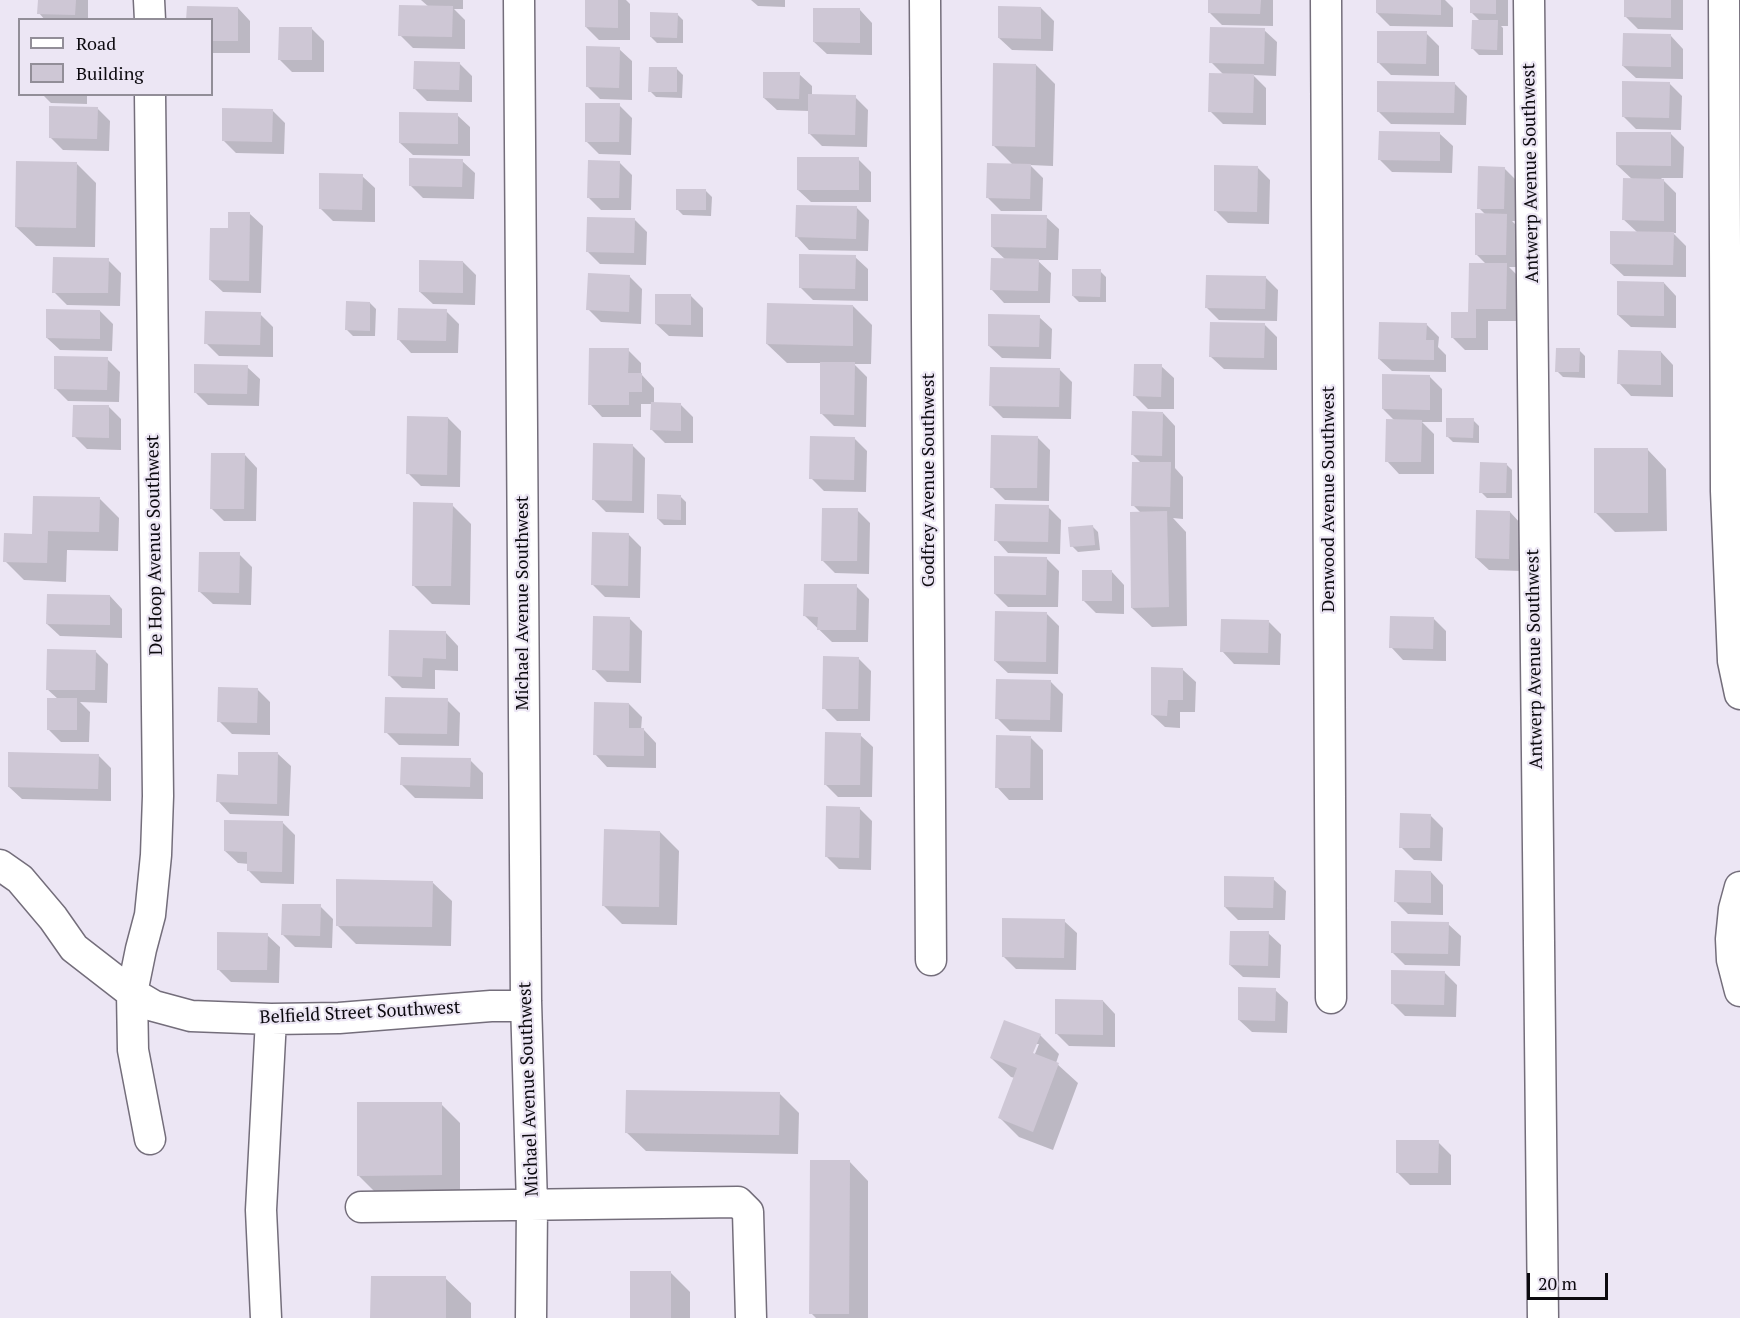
<!DOCTYPE html>
<style>
body{margin:0}
#map{position:relative;width:1740px;height:1318px;overflow:hidden;background:#ece6f4;font-family:"PT Serif",serif}
canvas{display:block}
.legend{position:absolute;left:18px;top:18px;width:195px;height:78px;box-sizing:border-box;background:#ece6f4;border:2px solid #928e98;margin:0;padding:8px 10px;list-style:none;font-size:18px;color:#0c0a0f}
.legend li{display:flex;align-items:center;gap:12px;height:30px}
.legend b{width:30px;border:2px solid #928e98}
.scale{position:absolute;left:1527px;top:1273px;width:81px;height:27px;box-sizing:border-box;border:3px solid #0c0a0f;border-top:0;padding-left:8px;font-size:18px;line-height:21px;white-space:nowrap;color:#0c0a0f;-webkit-text-stroke:4px #ece6f4;paint-order:stroke}
</style>
<div id="map">
<canvas width="1740" height="1318"></canvas>
<ul class="legend">
<li><b style="height:8px;background:#fff"></b>Road</li>
<li><b style="height:16px;background:#cec7d5"></b>Building</li>
</ul>
<div class="scale">20 m</div>
</div>
<script>
const ctx = document.querySelector('canvas').getContext('2d');
ctx.lineJoin = 'round';
function fill(path, color) {
  ctx.fillStyle = color;
  ctx.fill(path, 'evenodd');
}
function toPath(rows) {
  const path = new Path2D();
  for (const r of rows) {
    path.moveTo(r[0], r[1]);
    for (let i = 2; i < r.length; i += 2) path.lineTo(r[i], r[i + 1]);
  }
  return path;
}
function stroke(path, color, width, dash) {
  ctx.strokeStyle = color;
  ctx.lineWidth = width;
  ctx.lineCap = dash ? 'butt' : 'round';
  ctx.setLineDash(dash || []);
  ctx.stroke(path);
}
function label(font, color, halo, rows, align = 'center') {
  ctx.font = font + ' "PT Serif",serif';
  ctx.lineWidth = 4.5;
  ctx.setLineDash([]);
  ctx.textBaseline = 'middle';
  ctx.strokeStyle = halo;
  ctx.fillStyle = color;
  for (const [text, x, y, turn = 0] of rows) {
    ctx.save();
    ctx.translate(x, y);
    ctx.rotate((+turn || 0) * Math.PI / 180);
    ctx.textAlign = isNaN(turn) ? turn : align;
    if (halo) ctx.strokeText(text, 0, 0);
    ctx.fillText(text, 0, 0);
    ctx.restore();
  }
}
fill(toPath([
 [39,0,88,0,88,20,45,20,39,13],
 [421,0,463,0,463,9,454,9,465,20,465,49,413,48,400,35,429,7],
 [587,0,626,0,630,4,630,40,599,40,586,27],
 [751,0,785,0,785,7,758,6],
 [1210,0,1273,0,1273,26,1222,25,1210,13],
 [1378,0,1445,0,1453,8,1453,27,1390,26,1377,13],
 [1472,0,1508,0,1508,26,1501,26,1503,28,1503,55,1479,55,1473,49,1481,22,1472,13],
 [1625,0,1683,0,1683,30,1638,29,1625,16],
 [238,8,250,21,250,53,212,53,212,20],
 [1041,8,1054,21,1053,51,1012,50,999,38],
 [860,10,872,23,872,55,827,54,814,42],
 [677,14,683,20,683,43,657,43,651,37],
 [312,29,324,41,324,72,292,72,279,59],
 [1264,30,1277,42,1276,76,1253,75,1266,88,1266,125,1223,124,1210,111,1224,75,1211,62],
 [1426,33,1439,46,1439,76,1391,75,1379,63],
 [1671,36,1683,49,1683,79,1636,78,1623,66],
 [619,49,632,61,632,100,600,99,587,86],
 [459,63,472,76,472,102,427,101,415,89],
 [1036,65,1055,84,1053,166,1030,165,1043,178,1042,211,1001,211,988,198,1013,165,994,146],
 [677,69,683,75,682,98,656,97,650,91],
 [799,74,812,86,812,96,855,97,868,110,867,147,822,146,809,133,809,111,777,110,764,98],
 [1454,83,1467,96,1466,125,1391,124,1378,111],
 [1669,83,1682,96,1681,130,1636,129,1623,116],
 [42,94,87,94,87,104,51,103],
 [619,105,632,118,631,155,599,154,586,141],
 [97,108,110,121,109,151,63,150,50,137],
 [272,110,285,123,284,154,236,153,223,140],
 [457,115,470,127,470,156,413,155,400,143],
 [1440,134,1453,146,1452,173,1392,172,1380,160],
 [1671,134,1684,147,1683,178,1661,178,1676,193,1676,233,1673,233,1686,246,1686,277,1624,276,1611,264,1637,232,1623,219,1633,180,1617,165],
 [858,159,871,172,871,202,811,202,798,190],
 [462,161,475,173,474,199,423,198,410,185],
 [619,162,632,175,631,210,601,210,588,197],
 [77,164,96,183,95,247,36,246,16,227],
 [1257,167,1270,180,1269,224,1228,223,1215,210],
 [1504,168,1517,181,1516,221,1512,221,1519,228,1518,267,1509,267,1519,277,1518,321,1488,321,1488,350,1465,350,1452,337,1469,314,1486,264,1476,254,1486,215,1479,208],
 [362,176,375,188,375,222,333,221,320,208],
 [706,191,712,197,711,216,683,215,677,209],
 [856,207,869,220,868,251,809,250,797,237],
 [250,214,263,226,261,293,223,292,210,280,229,230],
 [1046,217,1059,229,1058,260,1037,260,1051,273,1050,303,1004,303,992,290,1006,260,992,247],
 [634,219,647,232,646,265,600,264,588,252],
 [855,257,868,269,868,301,813,300,800,287],
 [108,260,121,273,120,306,67,305,54,292],
 [463,262,476,275,475,305,433,304,420,292],
 [1100,271,1106,277,1106,302,1079,302,1073,296],
 [629,276,642,289,641,324,601,322,588,309],
 [1265,277,1278,290,1277,321,1219,320,1207,308],
 [1664,283,1676,296,1676,328,1631,327,1618,315],
 [691,296,703,308,703,337,669,336,656,324],
 [370,303,376,309,375,336,353,336,347,330],
 [853,306,872,325,871,364,854,364,867,377,866,427,834,426,821,413,822,363,787,363,767,344],
 [100,311,113,324,112,351,60,350,47,338],
 [446,311,459,324,458,353,411,353,399,340],
 [260,314,273,327,273,357,219,356,206,343],
 [1039,317,1052,329,1051,359,1002,358,989,346],
 [1264,324,1277,337,1277,370,1224,369,1211,357],
 [1426,324,1439,337,1438,347,1446,355,1446,372,1392,371,1379,359],
 [628,350,641,363,641,374,654,388,654,404,680,404,693,417,693,443,665,443,652,430,652,404,641,404,641,417,602,417,590,404],
 [1579,350,1585,356,1585,378,1563,377,1557,371],
 [1661,352,1673,365,1673,397,1631,396,1619,383],
 [107,359,120,372,119,402,68,401,55,388],
 [1161,366,1174,378,1174,409,1148,409,1135,396],
 [247,367,260,379,259,406,208,405,196,393],
 [1059,369,1072,382,1071,419,1003,418,991,406],
 [1430,377,1442,389,1442,422,1422,422,1434,434,1434,474,1399,474,1387,461,1395,421,1383,409],
 [109,407,121,419,121,450,87,449,74,436],
 [1163,413,1175,426,1175,468,1183,477,1183,519,1173,518,1186,532,1187,626,1152,627,1132,608,1141,513,1133,505,1141,463,1133,455],
 [448,418,461,431,460,487,421,486,408,473],
 [1473,420,1479,426,1479,443,1453,442,1447,436],
 [854,438,867,451,866,492,824,491,811,478],
 [1038,438,1050,450,1049,501,1005,500,992,487],
 [632,445,645,458,644,513,606,512,593,499],
 [1647,449,1666,469,1667,531,1615,532,1595,512],
 [245,455,257,468,256,521,224,521,211,508],
 [1506,464,1512,470,1512,498,1487,498,1481,492],
 [680,496,686,502,686,525,664,525,658,519],
 [100,499,119,518,118,551,67,550,66,582,24,580,5,561,33,535],
 [452,505,471,524,470,605,432,604,413,585],
 [1048,507,1061,520,1060,554,1008,553,996,540],
 [857,510,870,523,869,574,835,573,822,560],
 [1510,512,1522,525,1522,571,1489,570,1476,558],
 [1092,526,1098,532,1100,550,1078,552,1072,546],
 [628,534,641,547,640,598,605,597,593,585],
 [239,554,252,567,251,605,213,604,200,592],
 [1046,558,1059,571,1058,607,1008,607,995,594],
 [1112,572,1124,585,1124,614,1096,613,1083,600],
 [856,586,869,599,868,642,832,642,805,616],
 [110,596,122,609,122,638,60,636,47,624],
 [1046,613,1059,626,1058,674,1008,673,995,661],
 [629,618,642,631,641,683,607,682,594,669],
 [1433,618,1446,631,1446,661,1403,660,1391,647],
 [1268,621,1281,634,1280,665,1234,664,1222,651],
 [446,633,458,646,458,671,435,670,435,689,402,688,390,676],
 [95,651,108,664,107,703,80,702,90,712,89,742,61,742,49,730,58,699,47,689],
 [858,658,871,671,870,721,837,721,824,708],
 [1183,670,1196,682,1195,712,1180,712,1180,728,1165,727,1152,715],
 [1050,681,1063,694,1062,732,1010,731,997,718],
 [257,689,270,702,270,735,232,734,219,721],
 [447,700,460,713,459,746,399,745,386,732],
 [629,704,642,717,641,730,644,730,656,743,656,768,607,767,595,754],
 [860,735,873,747,872,797,838,797,825,784],
 [1031,738,1043,750,1043,800,1009,800,997,787],
 [278,754,291,766,289,816,230,814,218,801,239,776],
 [98,755,111,768,111,801,22,799,9,787],
 [470,760,483,773,483,799,415,798,402,785],
 [859,808,872,821,871,870,839,869,827,857],
 [1430,815,1443,828,1442,861,1414,860,1401,847],
 [283,823,295,835,294,884,261,883,248,870,249,864,238,863,225,851],
 [660,832,679,851,677,925,622,924,603,905],
 [1431,872,1443,885,1443,915,1408,914,1396,902],
 [1273,879,1286,891,1285,920,1238,920,1225,907],
 [432,882,452,901,451,946,356,944,337,925],
 [320,906,333,919,332,948,295,947,283,935],
 [1064,921,1077,933,1076,970,1016,969,1003,956],
 [1448,924,1461,936,1460,966,1405,965,1392,952],
 [1268,933,1281,945,1280,978,1243,977,1230,965],
 [267,935,280,947,279,983,231,982,218,969],
 [1444,972,1457,985,1456,1017,1405,1016,1392,1003],
 [1275,990,1288,1002,1287,1033,1252,1032,1239,1020],
 [1103,1001,1115,1014,1115,1047,1069,1046,1056,1033],
 [1040,1035,1059,1054,1056,1063,1078,1083,1053,1150,1019,1137,1000,1118,1015,1078,1011,1077,991,1058],
 [1036,1044,1039,1044,1032,1061,1029,1060],
 [780,1094,799,1113,798,1154,646,1151,626,1132],
 [441,1104,460,1123,460,1194,377,1194,358,1175],
 [1438,1142,1451,1155,1451,1185,1410,1185,1397,1172],
 [849,1161,868,1181,868,1318,816,1318,811,1313],
 [671,1273,690,1292,690,1318,631,1318],
 [445,1278,471,1303,471,1318,372,1318]
]), '#0003');
fill(toPath([
 [38,0,76,0,75,15,37,14],
 [585,0,618,0,618,28,585,27],
 [1208,0,1261,0,1260,14,1208,13],
 [1376,0,1441,0,1441,15,1376,13],
 [1470,0,1496,0,1496,14,1470,13],
 [1624,0,1671,0,1671,18,1624,17],
 [399,5,453,6,452,37,398,36],
 [187,6,238,7,238,41,212,41,212,20,186,20],
 [998,6,1041,7,1041,39,998,38],
 [813,8,860,8,860,43,813,42],
 [650,12,678,13,677,38,650,37],
 [1472,20,1498,20,1497,50,1471,49],
 [279,27,312,27,312,60,278,60],
 [1210,27,1265,28,1264,64,1209,63],
 [1377,31,1427,31,1426,64,1377,63],
 [1623,33,1671,34,1671,67,1622,66],
 [586,46,620,47,619,88,586,87],
 [414,61,460,62,459,90,413,89],
 [993,63,1036,64,1035,147,992,146],
 [649,67,677,67,677,92,648,92],
 [763,72,800,72,799,99,763,98],
 [1209,73,1254,74,1253,113,1208,112],
 [1377,81,1455,82,1454,113,1377,112],
 [1622,81,1670,82,1669,118,1622,117],
 [808,94,856,95,855,135,808,134],
 [585,103,620,103,619,142,585,142],
 [49,106,98,107,97,139,49,138],
 [222,108,273,109,272,142,222,141],
 [399,112,458,113,458,144,399,143],
 [1379,131,1440,132,1440,161,1378,160],
 [1616,132,1671,132,1671,166,1616,165],
 [797,157,859,157,859,190,797,190],
 [409,158,463,159,462,187,409,186],
 [588,160,620,161,619,198,587,198],
 [16,161,77,162,76,228,15,227],
 [987,163,1031,164,1030,199,986,198],
 [1214,165,1258,166,1257,212,1214,211],
 [1478,166,1505,167,1504,209,1477,209],
 [319,173,363,174,362,210,319,209],
 [1623,178,1664,179,1664,221,1622,220],
 [676,189,706,189,706,210,676,210],
 [796,205,857,206,856,239,795,237],
 [228,212,250,212,249,281,209,280,210,228,228,228],
 [1475,213,1507,214,1506,255,1475,255],
 [991,214,1047,215,1046,248,991,247],
 [587,217,635,218,634,253,586,252],
 [1610,231,1674,232,1673,265,1610,264],
 [799,254,856,255,855,289,799,288],
 [53,257,109,258,108,293,52,293],
 [991,258,1039,259,1038,291,990,290],
 [419,260,463,261,463,293,419,292],
 [1469,263,1507,263,1506,309,1476,309,1476,338,1451,338,1451,312,1468,312],
 [1072,269,1101,269,1100,297,1072,296],
 [588,273,630,275,629,312,586,310],
 [1206,275,1266,276,1265,309,1205,308],
 [1617,281,1664,282,1664,316,1617,315],
 [655,294,691,294,691,325,655,324],
 [346,301,370,302,370,331,345,330],
 [767,303,853,305,853,346,766,344],
 [398,308,447,309,446,341,397,340],
 [46,309,100,310,100,339,46,338],
 [205,311,261,312,260,345,204,344],
 [988,314,1040,315,1039,347,988,346],
 [1210,322,1265,323,1264,358,1209,357],
 [1379,322,1427,323,1426,340,1434,340,1434,360,1378,359],
 [589,348,629,348,628,373,642,373,642,392,629,392,629,405,588,405],
 [1556,348,1580,348,1579,372,1555,372],
 [1618,350,1661,351,1661,385,1617,384],
 [54,356,108,357,107,390,54,389],
 [820,362,855,362,854,415,820,414],
 [194,364,248,365,247,394,194,393],
 [1134,364,1162,364,1161,397,1133,396],
 [990,367,1060,368,1059,407,989,406],
 [1382,374,1430,375,1430,410,1382,409],
 [651,402,681,403,681,431,650,430],
 [73,405,109,405,109,438,72,437],
 [1132,411,1163,412,1162,456,1131,455],
 [407,416,448,417,447,475,406,474],
 [1446,418,1474,418,1473,438,1446,437],
 [1386,419,1422,420,1421,462,1385,462],
 [991,435,1038,436,1037,488,990,488],
 [810,436,855,437,854,480,809,479],
 [593,443,633,444,632,501,592,500],
 [1594,448,1648,448,1648,513,1594,513],
 [211,453,245,453,244,509,210,509],
 [1132,462,1171,462,1170,507,1131,506],
 [1480,462,1507,463,1506,493,1479,493],
 [657,494,681,495,681,520,657,519],
 [33,496,100,497,99,532,48,531,47,563,3,562,4,533,32,534],
 [413,502,453,503,451,586,412,586],
 [995,504,1049,505,1048,542,994,541],
 [822,508,858,508,857,561,821,561],
 [1476,510,1510,511,1509,559,1475,558],
 [1167,511,1169,607,1131,608,1130,512],
 [1093,525,1095,545,1070,547,1068,527],
 [592,532,629,533,628,586,591,585],
 [199,552,240,552,239,593,198,592],
 [994,556,1047,557,1046,595,994,594],
 [1082,570,1112,570,1112,601,1082,601],
 [804,584,857,584,856,630,817,630,818,617,803,616],
 [47,594,110,595,110,625,46,624],
 [995,611,1047,612,1046,662,994,661],
 [593,616,630,617,629,671,592,670],
 [1390,616,1434,617,1433,649,1389,648],
 [1221,619,1269,620,1268,653,1220,652],
 [389,630,446,631,446,659,423,658,422,677,388,676],
 [47,649,96,650,95,690,46,690],
 [823,656,859,657,858,709,822,709],
 [1151,667,1183,668,1183,700,1168,700,1167,716,1151,715],
 [996,679,1051,680,1050,720,995,719],
 [218,687,258,688,257,723,217,722],
 [385,697,448,698,447,734,384,733],
 [47,698,77,698,77,730,47,730],
 [594,702,629,703,629,728,644,728,644,756,593,755],
 [825,732,861,733,860,785,824,785],
 [996,735,1031,736,1030,788,995,788],
 [8,752,99,754,98,789,8,787],
 [238,752,278,752,277,804,216,802,217,774,238,775],
 [401,757,471,758,470,787,400,785],
 [826,806,860,807,859,858,825,857],
 [1400,813,1431,814,1430,848,1399,848],
 [224,820,283,821,282,872,247,871,247,852,224,851],
 [604,829,660,831,659,907,602,906],
 [1395,870,1431,871,1431,903,1394,902],
 [1224,876,1274,877,1273,908,1224,907],
 [336,879,433,881,432,927,336,926],
 [282,904,321,904,320,936,281,935],
 [1002,918,1065,919,1064,958,1002,957],
 [1391,921,1449,922,1448,954,1391,953],
 [1230,931,1269,931,1268,966,1229,965],
 [217,932,268,933,267,970,217,970],
 [1391,970,1445,971,1444,1005,1391,1004],
 [1238,987,1276,988,1275,1021,1238,1020],
 [1055,999,1103,1000,1103,1035,1055,1034],
 [1004,1020,1041,1034,1033,1053,1059,1063,1033,1132,998,1118,1017,1068,990,1058],
 [626,1090,780,1092,779,1135,625,1133],
 [357,1102,442,1102,442,1175,357,1176],
 [1396,1140,1439,1140,1438,1173,1396,1173],
 [810,1160,850,1160,849,1314,809,1314],
 [630,1271,671,1271,671,1318,630,1318],
 [371,1276,446,1276,446,1318,370,1318]
]), '#cec7d5');
const minor = toPath([
 [149,0,150,20],
 [519,0,526,1001,532,1205,531,1318],
 [925,0,931,960],
 [1326,0,1331,998],
 [1529,0,1543,1318],
 [1724,0,1726,491,1733,661,1740,694],
 [0,865,20,879,53,918,74,948,132,993,154,1006,191,1016,271,1019,339,1018,491,1006,526,1006],
 [1740,887,1734,909,1731,939,1732,960,1740,991],
 [150,1139,133,1050,132,993,141,949,150,915,156,855,158,796,150,94],
 [361,1207,738,1202,748,1212,751,1318],
 [266,1318,261,1210,271,1019]
]);
stroke(minor, '#746e7b', 33);
stroke(minor, '#fff', 30);
label('18px', '#0c0a0f', '#ece6f4', [
 ["Antwerp Avenue Southwest",1531,173,-91],
 ["Godfrey Avenue Southwest",929,480,-90],
 ["Denwood Avenue Southwest",1329,499,-90],
 ["De Hoop Avenue Southwest",155,545,-91],
 ["Michael Avenue Southwest",523,603,-90],
 ["Antwerp Avenue Southwest",1535,659,-91],
 ["Belfield Street Southwest",360,1013,-3],
 ["Michael Avenue Southwest",529,1089,-92]
]);
</script>
